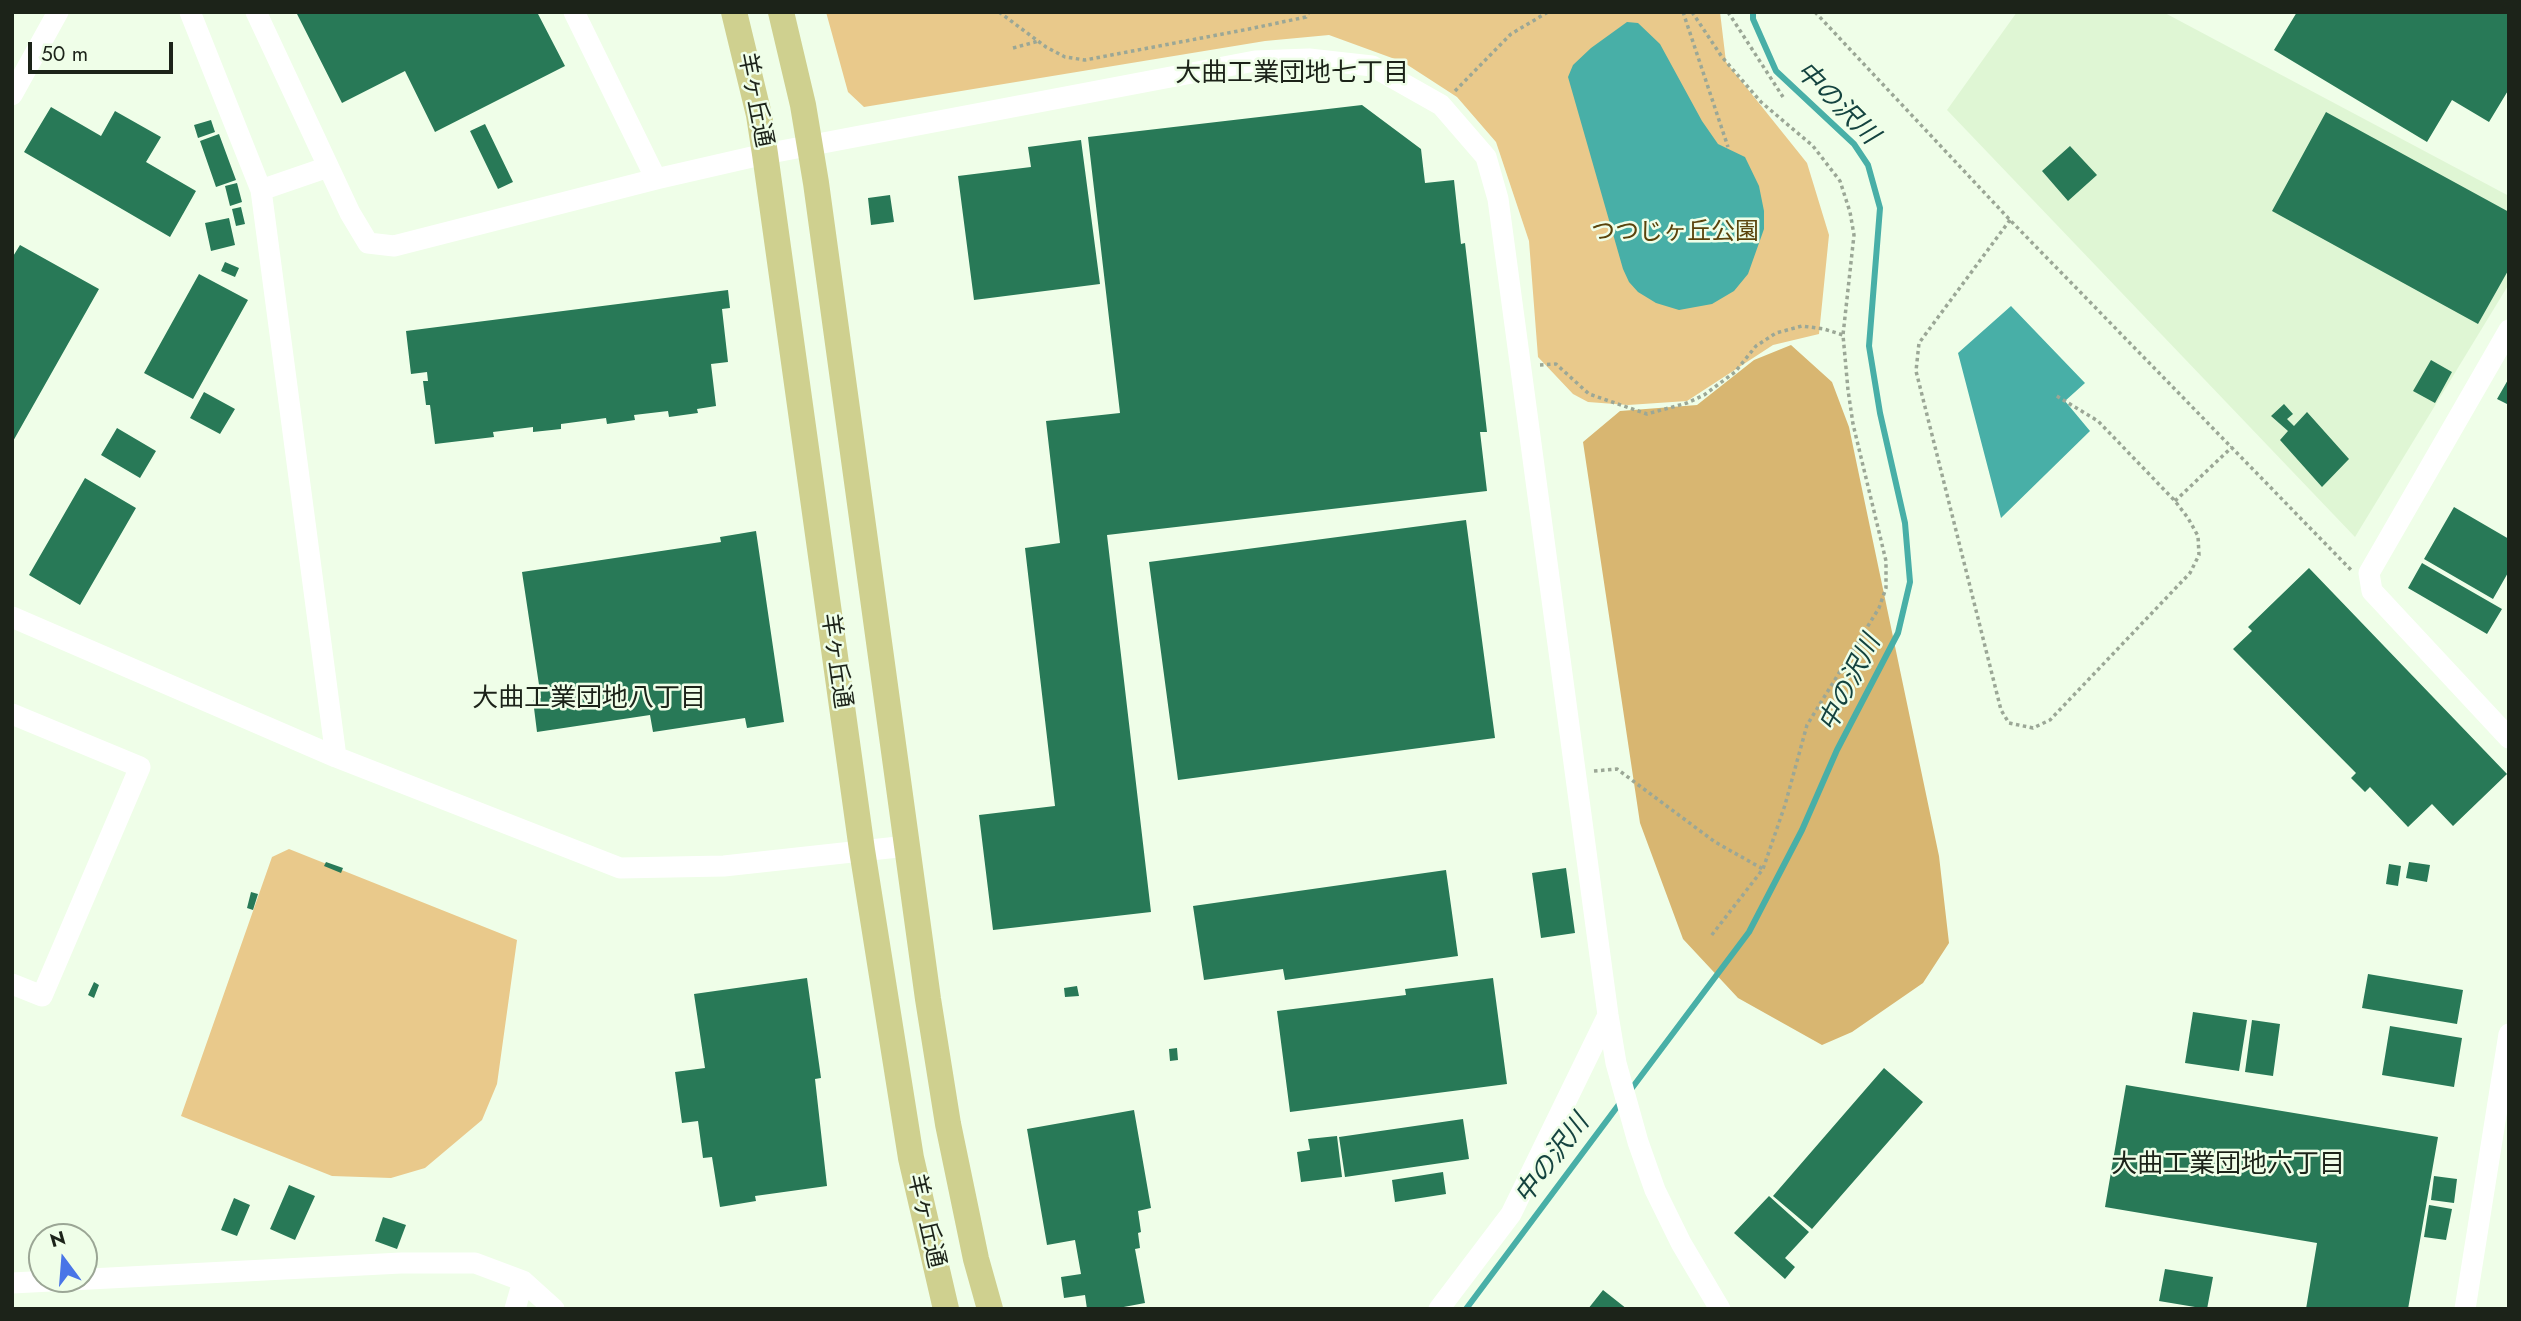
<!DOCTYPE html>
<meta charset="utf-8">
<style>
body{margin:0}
#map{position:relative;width:2521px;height:1321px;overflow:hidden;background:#effee8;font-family:Jost,sans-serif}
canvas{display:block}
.frame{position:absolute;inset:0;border:14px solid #1c2319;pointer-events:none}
.north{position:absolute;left:28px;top:1223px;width:70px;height:70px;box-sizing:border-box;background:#effee8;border:2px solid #9ba695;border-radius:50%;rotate:344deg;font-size:19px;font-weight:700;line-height:28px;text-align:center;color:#1c2319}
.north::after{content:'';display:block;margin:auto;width:24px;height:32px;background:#4975e7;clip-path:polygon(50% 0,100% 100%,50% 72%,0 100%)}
.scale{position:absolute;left:28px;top:42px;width:145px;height:32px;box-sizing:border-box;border:4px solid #1c2319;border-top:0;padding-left:9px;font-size:21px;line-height:24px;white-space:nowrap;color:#1c2319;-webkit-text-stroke:5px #effee8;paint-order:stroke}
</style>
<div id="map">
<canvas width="2521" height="1321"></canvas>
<div class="frame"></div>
<div class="north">N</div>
<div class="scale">50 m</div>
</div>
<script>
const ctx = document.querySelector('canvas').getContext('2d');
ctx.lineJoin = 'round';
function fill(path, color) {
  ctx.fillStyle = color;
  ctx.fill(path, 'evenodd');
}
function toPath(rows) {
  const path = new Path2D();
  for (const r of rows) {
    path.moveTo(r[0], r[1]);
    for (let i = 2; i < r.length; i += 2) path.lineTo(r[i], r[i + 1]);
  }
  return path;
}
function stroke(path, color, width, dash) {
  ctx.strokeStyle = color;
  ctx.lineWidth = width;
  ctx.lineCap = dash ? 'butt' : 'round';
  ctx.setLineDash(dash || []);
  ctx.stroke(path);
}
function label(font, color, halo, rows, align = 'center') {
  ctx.font = font + ' Jost,"Noto Sans JP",sans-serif';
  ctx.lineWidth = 5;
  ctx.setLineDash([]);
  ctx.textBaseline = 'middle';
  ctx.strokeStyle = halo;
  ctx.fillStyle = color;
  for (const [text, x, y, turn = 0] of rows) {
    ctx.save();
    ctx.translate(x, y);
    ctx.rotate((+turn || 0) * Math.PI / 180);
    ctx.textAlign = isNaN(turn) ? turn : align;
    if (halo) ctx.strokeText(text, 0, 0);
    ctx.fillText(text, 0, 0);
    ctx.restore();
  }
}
fill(toPath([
 [2017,12,2163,12,2509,196,2509,284,2355,537,1947,110]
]), '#dff6d4');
fill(toPath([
 [826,12,1720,12,1726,62,1807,163,1829,235,1819,334,1773,345,1687,401,1628,405,1588,402,1573,394,1538,357,1529,241,1496,142,1457,97,1403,62,1329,35,1265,41,864,107,848,92],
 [289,849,517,940,497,1084,482,1120,425,1168,391,1178,332,1176,181,1116,272,857]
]), '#e9c98b');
fill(toPath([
 [1791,345,1832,382,1849,427,1939,856,1949,943,1923,983,1852,1032,1822,1045,1738,998,1683,939,1640,823,1583,442,1620,411,1697,405,1754,360]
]), '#d8b671');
fill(toPath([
 [1627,22,1638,23,1660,44,1702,121,1718,144,1745,157,1759,186,1764,211,1764,229,1748,274,1734,291,1712,304,1679,310,1656,303,1638,292,1629,282,1623,269,1568,77,1573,65,1591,48],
 [2011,306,2085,383,2065,401,2090,431,2001,518,1958,353]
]), '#48afa7');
stroke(toPath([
 [1629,1092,1749,932,1802,830,1837,750,1898,633,1910,582,1905,523,1880,413,1869,346,1880,208,1868,165,1854,144,1776,71,1753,19,1753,12],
 [1466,1309,1620,1103]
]), '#48afa7', 6);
fill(toPath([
 [296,12,537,12,565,66,435,132,405,71,342,103],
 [2297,12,2509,12,2509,89,2489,122,2452,100,2427,142,2274,50],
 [1362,105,1421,149,1425,183,1454,180,1461,244,1465,243,1487,432,1480,432,1487,491,1107,535,1151,912,993,930,979,815,1055,806,1025,548,1060,543,1046,421,1120,413,1088,137],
 [51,107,101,136,115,111,161,137,146,162,196,191,170,237,24,152],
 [2326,112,2509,212,2509,269,2478,324,2272,211],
 [211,120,215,132,198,138,194,125],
 [485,124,513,182,498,189,470,131],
 [219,134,236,180,216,187,200,141],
 [1081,140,1100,284,974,300,958,176,1031,167,1028,147],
 [2070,146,2097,175,2068,201,2042,171],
 [237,183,242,202,230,206,225,186],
 [890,195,894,222,871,225,868,198],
 [241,207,245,224,236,226,232,209],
 [229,218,235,245,211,251,205,223],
 [20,245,99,289,12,443,12,267,14,263,12,258],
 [225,262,239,268,235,277,221,271],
 [199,274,248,300,193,399,144,373],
 [728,290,730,308,722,309,728,362,711,364,716,406,697,409,698,413,669,417,668,411,634,415,635,420,607,424,606,418,561,424,561,429,533,432,533,427,493,432,494,437,435,444,430,405,426,405,423,381,428,381,427,372,411,374,406,331],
 [2431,360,2452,372,2435,403,2413,391],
 [2509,378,2509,405,2497,399],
 [204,392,235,409,220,434,190,418],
 [2284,404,2293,414,2287,419,2294,426,2307,412,2349,459,2322,487,2280,440,2288,431,2271,416],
 [117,428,156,451,140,478,101,455],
 [85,478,136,508,80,605,29,575],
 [2454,507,2509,539,2509,571,2493,599,2424,559],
 [1466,520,1495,738,1178,780,1149,562],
 [756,531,784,722,747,728,745,718,653,732,650,715,537,732,533,700,541,698,522,572,721,542,720,537],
 [2422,563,2502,609,2487,634,2408,588],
 [2309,568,2507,774,2453,826,2432,804,2408,827,2370,787,2365,792,2351,778,2356,773,2233,649,2252,631,2248,627],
 [326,862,343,868,341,873,324,866],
 [2409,862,2430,865,2427,882,2406,878],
 [2389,864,2401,866,2398,886,2386,884],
 [1566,868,1575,933,1541,938,1532,873],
 [1446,870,1458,956,1285,980,1283,969,1204,980,1193,906],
 [251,892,258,894,253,910,247,908],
 [2368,974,2463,990,2457,1024,2362,1008],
 [807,978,821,1078,815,1079,827,1186,755,1196,756,1201,720,1207,712,1157,703,1158,698,1121,682,1123,675,1072,705,1068,694,994],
 [1493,978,1507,1084,1290,1112,1277,1011,1406,995,1405,989],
 [94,982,99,985,94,998,88,995],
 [1077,986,1079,996,1065,997,1064,988],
 [2193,1012,2247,1020,2239,1071,2185,1063],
 [2252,1020,2280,1024,2273,1076,2245,1072],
 [2390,1026,2462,1038,2454,1087,2382,1075],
 [1177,1048,1178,1060,1170,1061,1169,1049],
 [1884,1068,1923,1102,1812,1229,1773,1196],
 [2126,1085,2438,1137,2408,1309,2306,1309,2317,1243,2105,1207],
 [1134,1110,1151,1208,1138,1211,1141,1232,1138,1233,1140,1248,1135,1249,1145,1303,1113,1309,1087,1309,1085,1295,1064,1298,1061,1277,1081,1274,1075,1240,1047,1245,1027,1129],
 [1463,1119,1469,1159,1345,1177,1339,1137],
 [1337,1136,1342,1177,1301,1182,1297,1152,1310,1150,1308,1139],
 [1443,1172,1446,1194,1395,1202,1392,1180],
 [2434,1176,2457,1179,2454,1203,2431,1200],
 [289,1185,315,1196,295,1240,270,1229],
 [1769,1196,1809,1232,1785,1258,1795,1267,1785,1279,1734,1233],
 [234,1198,250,1205,237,1236,221,1230],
 [2429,1205,2452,1209,2446,1240,2424,1237],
 [383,1217,406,1225,397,1249,375,1241],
 [2165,1269,2213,1277,2207,1309,2159,1301],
 [1603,1290,1627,1309,1588,1309]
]), '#287957');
stroke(toPath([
 [999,12,1046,47,1065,57,1085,60,1249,29,1306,17,1309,12],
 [1683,12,1728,147],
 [1692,12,1722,57,1761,102,1813,146,1840,181,1850,212,1854,235,1843,335],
 [1728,12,1783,97],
 [1815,12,2010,220,2351,570],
 [1013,48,1039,41],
 [1455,91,1511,34,1548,12],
 [2010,220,1919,343,1916,371,2001,710,2009,723,2033,728,2050,720,2190,573,2199,555,2198,536,2188,518,2175,501,2098,421,2055,395],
 [1540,365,1556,364,1589,394,1647,414,1687,403,1704,395,1735,372,1756,346,1776,333,1802,326,1824,329,1843,335,1848,390,1853,424,1886,561,1886,588,1879,608,1807,725,1785,805,1763,869,1711,936],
 [2175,501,2232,447],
 [1594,771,1617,769,1715,842,1763,869]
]), '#9ba796', 3.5, [3.5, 3.5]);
stroke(toPath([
 [190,12,261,190,336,757],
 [256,12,350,213,368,243,394,246,656,179,765,154,1255,61,1309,59,1372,66,1441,105,1486,157,1498,199,1608,1015,1616,1063,1638,1142,1655,1190,1681,1243,1720,1309],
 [574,12,656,179],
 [12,95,58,12],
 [261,190,328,167],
 [2509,330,2369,573,2372,591,2509,738],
 [12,617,336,757,620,868,724,866,907,846],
 [12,714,140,767,42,996,12,984],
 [12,1283,401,1263,475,1263,523,1281,554,1309],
 [515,1309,523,1281],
 [1439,1309,1511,1214,1608,1015],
 [2465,1309,2509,1034]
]), '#fff', 21);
stroke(toPath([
 [734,12,759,115,765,154,862,850,911,1158,946,1309],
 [781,12,803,105,816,183,928,999,948,1124,976,1259,990,1309]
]), '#cfd08f', 26);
label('24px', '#1c2319', '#effee8', [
 ["羊ヶ丘通",754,100,79],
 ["羊ヶ丘通",835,661,82],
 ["羊ヶ丘通",925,1221,77]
]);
label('24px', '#5a430b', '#effee8', [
 ["つつじヶ丘公園",1675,233]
]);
label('26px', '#1c2319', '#effee8', [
 ["大曲工業団地七丁目",1292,75],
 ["大曲工業団地八丁目",589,700],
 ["大曲工業団地六丁目",2228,1166]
]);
label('italic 26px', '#14433f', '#effee8', [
 ["中の沢川",1836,104,45],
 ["中の沢川",1851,684,-63],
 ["中の沢川",1553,1160,-53]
]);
</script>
